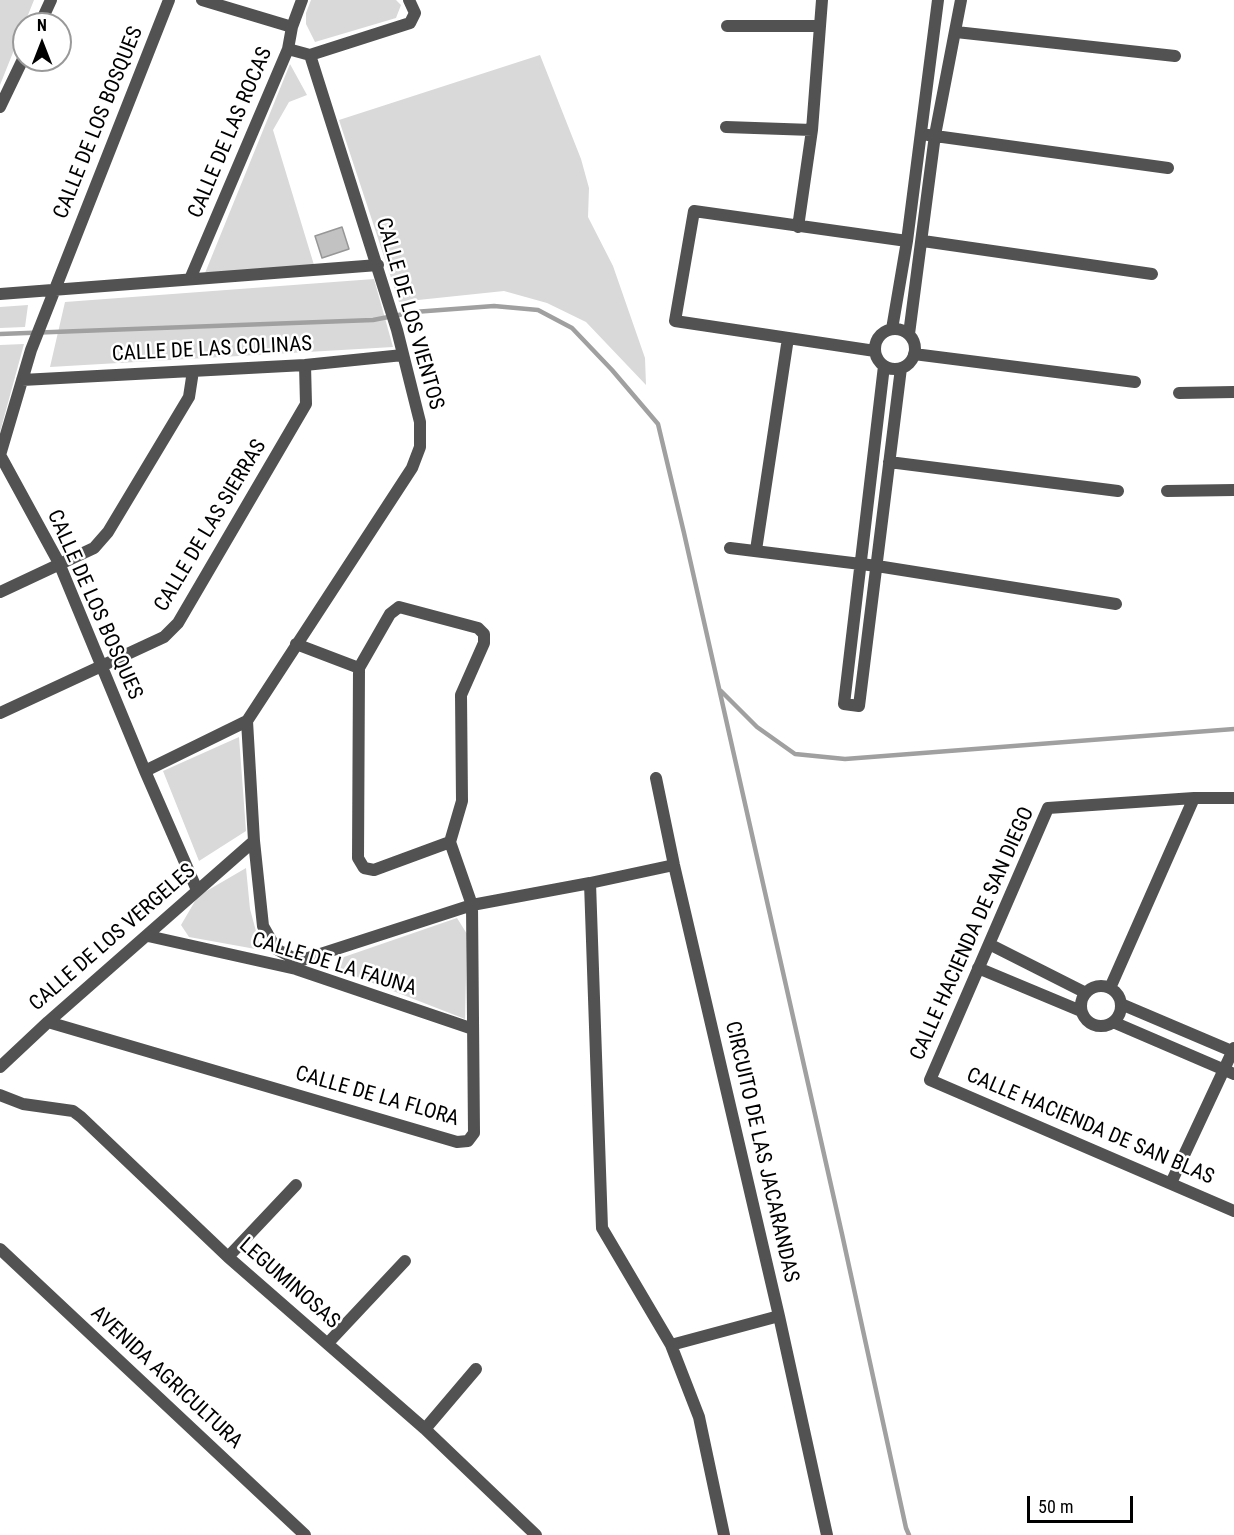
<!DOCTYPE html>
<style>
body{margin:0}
#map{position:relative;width:1234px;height:1535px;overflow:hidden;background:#fff;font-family:"Roboto Condensed",sans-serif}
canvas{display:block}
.north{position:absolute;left:12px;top:12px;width:60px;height:60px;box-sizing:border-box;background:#fff;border:2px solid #999;border-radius:50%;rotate:0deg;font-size:16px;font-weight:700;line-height:24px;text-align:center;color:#000}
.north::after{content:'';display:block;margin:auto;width:21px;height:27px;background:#000;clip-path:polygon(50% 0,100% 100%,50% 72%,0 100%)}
.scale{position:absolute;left:1027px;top:1496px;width:106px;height:27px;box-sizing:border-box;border:3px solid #000;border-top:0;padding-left:8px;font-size:18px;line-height:21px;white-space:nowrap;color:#000;-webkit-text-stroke:4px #fff;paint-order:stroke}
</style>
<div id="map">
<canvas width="1234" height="1535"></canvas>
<div class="north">N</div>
<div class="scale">50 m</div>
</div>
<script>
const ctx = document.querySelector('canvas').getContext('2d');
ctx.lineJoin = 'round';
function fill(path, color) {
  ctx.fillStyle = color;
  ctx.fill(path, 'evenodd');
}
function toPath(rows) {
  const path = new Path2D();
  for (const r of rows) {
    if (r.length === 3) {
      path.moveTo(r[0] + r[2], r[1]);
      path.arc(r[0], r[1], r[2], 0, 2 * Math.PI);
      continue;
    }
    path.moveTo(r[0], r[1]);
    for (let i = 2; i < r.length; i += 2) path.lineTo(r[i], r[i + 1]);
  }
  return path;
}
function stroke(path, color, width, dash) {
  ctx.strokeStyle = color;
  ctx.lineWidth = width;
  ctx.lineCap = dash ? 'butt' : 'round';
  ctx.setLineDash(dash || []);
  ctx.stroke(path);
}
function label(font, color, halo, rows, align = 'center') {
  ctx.font = font + ' "Roboto Condensed",sans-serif';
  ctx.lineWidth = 5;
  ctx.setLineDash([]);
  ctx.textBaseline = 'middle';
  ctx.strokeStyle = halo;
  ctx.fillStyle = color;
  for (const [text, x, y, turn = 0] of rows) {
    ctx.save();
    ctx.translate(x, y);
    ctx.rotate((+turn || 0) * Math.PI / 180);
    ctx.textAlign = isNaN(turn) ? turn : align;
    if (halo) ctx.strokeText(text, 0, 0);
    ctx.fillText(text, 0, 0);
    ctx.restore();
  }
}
fill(toPath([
 [0,0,34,0,0,85],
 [311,0,396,0,401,5,396,18,315,42,306,24,306,13],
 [540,55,581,159,589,188,588,217,613,266,645,358,646,385,586,322,547,303,504,291,399,302,339,120],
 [290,64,307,95,289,102,273,130,314,265,205,273],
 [374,279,393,347,50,367,65,302],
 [28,305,25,327,0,328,0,307],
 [24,344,0,432,0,345],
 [239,737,246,831,199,861,163,771],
 [246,868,250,909,261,950,189,937,181,925,198,896],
 [457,918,467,934,465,1019,334,968,341,958]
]), '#d9d9d9');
stroke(toPath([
 [0,334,373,320,414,312,494,306,538,310,572,328,612,370,658,424,684,533,842,1234,906,1528,909,1535],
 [721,691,757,727,795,754,845,759,1234,729]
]), '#a0a0a0', 4.5);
const building = toPath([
 [342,227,349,249,322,258,315,236,342,227]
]);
fill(building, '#c2c2c2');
stroke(building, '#969696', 1.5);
stroke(toPath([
 [169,0,31,350,0,455,59,563,145,771,197,890],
 [202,0,292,27],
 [40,24,51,0],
 [727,26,819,26],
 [956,32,1175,56],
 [288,49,310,55,410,23,415,13,409,0],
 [0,107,24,57],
 [726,127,812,130],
 [928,135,1168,168],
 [798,227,812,130,822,0],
 [923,241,1152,274],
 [190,279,288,49,292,27,302,0],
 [0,294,378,265],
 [892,329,907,241,938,0],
 [895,349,20],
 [909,334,935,135,961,0],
 [875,351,675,321,694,211,907,241],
 [914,354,1135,382],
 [884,366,844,704,859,706,901,368],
 [22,380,305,365,403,355],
 [1179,393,1234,392],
 [889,462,1118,491],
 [1167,491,1234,490],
 [730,548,877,566,1116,604],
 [756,550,788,338],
 [0,592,94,548,108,532,189,397,193,371],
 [296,644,359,668],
 [0,713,164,637,178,623,306,404,305,365],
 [247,721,254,841,263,926,276,949,299,961],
 [145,771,247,721,412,468,420,447,420,422,397,330,310,55],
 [656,778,674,865,779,1316,827,1535],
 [1234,798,1194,798,1048,808,930,1080,1234,1211],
 [590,883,602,1228,671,1345,699,1417,724,1535],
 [148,936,296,969,473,1029],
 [989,944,1086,993],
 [299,961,472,905,590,883,674,865],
 [978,968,1081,1011],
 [1101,1006,20],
 [1110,988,1194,798],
 [1121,1004,1234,1052],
 [48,1022,457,1142,468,1141,474,1133,472,905,450,842,462,801,461,695,484,643,484,634,478,628,399,607,390,614,359,668,358,858,364,868,374,870,450,842],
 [1113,1022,1234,1074],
 [0,1067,48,1022,254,841],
 [0,1095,23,1104,73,1111,81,1117,228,1257,425,1429,536,1535],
 [1171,1183,1234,1048],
 [228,1257,296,1185],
 [328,1343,405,1261],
 [671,1345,779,1316],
 [425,1429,476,1369]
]), '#525252', 12);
stroke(toPath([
 [0,1249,305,1535]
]), '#525252', 12);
label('21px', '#000', '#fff', [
 ["CALLE DE LOS BOSQUES",99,123,-68],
 ["CALLE DE LAS ROCAS",231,133,-67],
 ["CALLE DE LOS VIENTOS",409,314,74],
 ["CALLE DE LAS COLINAS",212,350,-3],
 ["CALLE DE LAS SIERRAS",211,526,-59],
 ["CALLE DE LOS BOSQUES",94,605,66],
 ["CALLE HACIENDA DE SAN DIEGO",973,934,-66],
 ["CALLE DE LOS VERGELES",113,938,-41],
 ["CALLE DE LA FAUNA",334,965,17],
 ["CALLE DE LA FLORA",377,1097,16],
 ["CALLE HACIENDA DE SAN BLAS",1090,1127,23],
 ["CIRCUITO DE LAS JACARANDAS",761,1152,77],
 ["LEGUMINOSAS",289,1284,41],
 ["AVENIDA AGRICULTURA",166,1378,43]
]);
</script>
